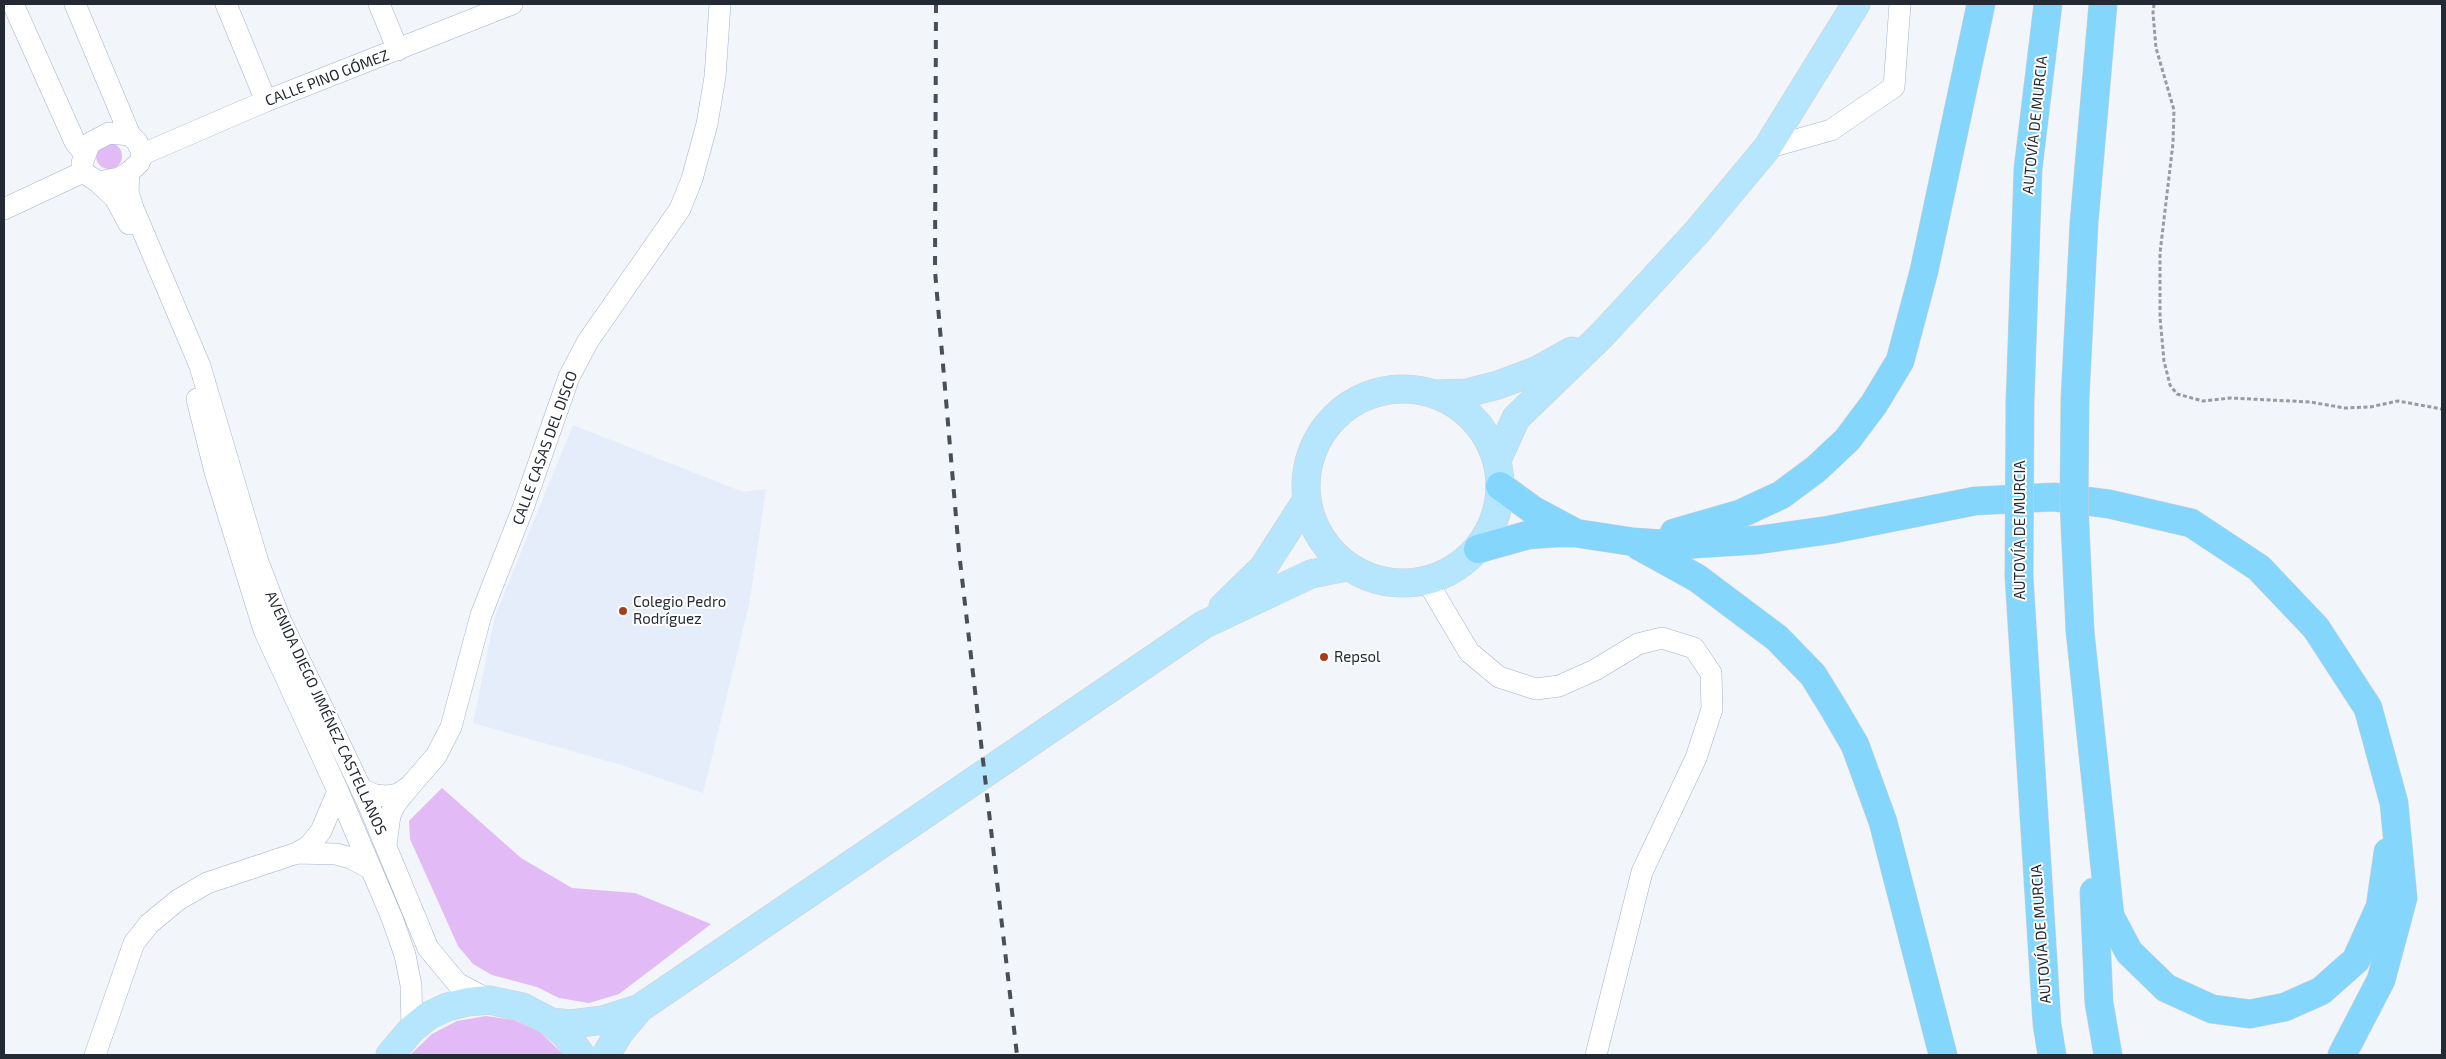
<!DOCTYPE html>
<meta charset="utf-8">
<style>
body{margin:0}
#map{position:relative;width:2446px;height:1059px;overflow:hidden;background:#f2f5fa;font-family:"Exo 2",sans-serif}
canvas{display:block}
.frame{position:absolute;inset:0;border:5px solid #242a33;pointer-events:none}
</style>
<div id="map">
<canvas width="2446" height="1059"></canvas>
<div class="frame"></div>
</div>
<script>
const ctx = document.querySelector('canvas').getContext('2d');
ctx.lineJoin = 'round';
function fill(path, color) {
  ctx.fillStyle = color;
  ctx.fill(path, 'evenodd');
}
function toPath(rows) {
  const path = new Path2D();
  for (const r of rows) {
    if (r.length === 3) {
      path.moveTo(r[0] + r[2], r[1]);
      path.arc(r[0], r[1], r[2], 0, 2 * Math.PI);
      continue;
    }
    path.moveTo(r[0], r[1]);
    for (let i = 2; i < r.length; i += 2) path.lineTo(r[i], r[i + 1]);
  }
  return path;
}
function stroke(path, color, width, dash) {
  ctx.strokeStyle = color;
  ctx.lineWidth = width;
  ctx.lineCap = dash ? 'butt' : 'round';
  ctx.setLineDash(dash || []);
  ctx.stroke(path);
}
function label(font, color, halo, rows, align = 'center') {
  ctx.font = font + ' "Exo 2",sans-serif';
  ctx.lineWidth = 4;
  ctx.setLineDash([]);
  ctx.textBaseline = 'middle';
  ctx.strokeStyle = halo;
  ctx.fillStyle = color;
  for (const [text, x, y, turn = 0] of rows) {
    ctx.save();
    ctx.translate(x, y);
    ctx.rotate((+turn || 0) * Math.PI / 180);
    ctx.textAlign = isNaN(turn) ? turn : align;
    if (halo) ctx.strokeText(text, 0, 0);
    ctx.fillText(text, 0, 0);
    ctx.restore();
  }
}
fill(toPath([
 [573,425,743,492,766,489,749,605,703,793,618,764,473,723,495,616]
]), '#e4edf9');
fill(toPath([
 [109,156,13],
 [442,788,521,858,572,888,635,893,711,924,619,994,589,1003,559,998,537,987,492,975,473,964,458,946,410,839,409,821],
 [486,1016,514,1020,540,1032,564,1055,410,1055,432,1034,457,1021]
]), '#e2baf6');
const minor = toPath([
 [13,4,75,142,84,153],
 [75,4,130,135],
 [226,4,266,101],
 [379,4,398,50],
 [109,133,130,135,137,142,143,154,139,163,129,172,119,178,98,182,83,172,82,163,90,143,109,133],
 [1767,148,1831,130,1894,87,1900,4],
 [143,154,266,101,512,4],
 [129,172,128,192,133,208,200,366,258,562,280,619,367,801,428,948,457,983,489,1000],
 [98,182,115,198,129,224],
 [4,209,83,172],
 [197,399,215,472,264,630,338,791,392,918,405,955,411,985,412,1029],
 [1427,581,1469,652,1499,677,1536,689,1559,686,1595,670,1638,644,1662,638,1694,648,1711,673,1712,709,1696,758,1642,872,1596,1055],
 [410,786,436,756,451,727,481,615,523,508,569,377,588,341,680,209,692,179,707,124,715,77,720,4],
 [361,789,375,795,386,796,398,794,410,786,396,803,390,815,386,845],
 [338,791,321,831,309,846,297,853,336,854,351,858,369,868],
 [95,1055,134,943,149,924,178,900,207,883,297,853]
]);
const primary = toPath([
 [1403,486,97],
 [1437,394,1467,393,1498,385,1538,370,1572,351],
 [1497,460,1516,418,1602,335,1697,232,1767,148,1856,4],
 [1223,607,1263,568,1306,501],
 [551,1022,571,1024,603,1020,640,1008],
 [390,1055,412,1029,428,1016,447,1007,468,1002,489,1000,522,1007,551,1022,566,1035,581,1055],
 [606,1055,619,1033,640,1008,1203,625,1311,574,1346,567]
]);
const motorway = toPath([
 [2075,399,2084,223,2103,4],
 [2020,402,2028,169,2048,4],
 [1500,486,1533,510,1574,532],
 [1674,533,1740,514,1781,495,1816,469,1847,440,1874,404,1900,361,1924,271,1981,4],
 [1639,546,1697,578,1777,638,1813,675,1834,709,1855,745,1883,822,1943,1055],
 [1478,549,1528,535,1556,533,1575,533,1634,542,1680,545,1758,540,1829,530,1975,501,2054,497,2109,504,2191,523,2259,568,2316,628,2368,708,2394,803,2403,898,2381,980,2342,1055],
 [2019,576,2047,1024,2052,1055],
 [2080,631,2110,916,2129,952,2166,988,2212,1009,2250,1014,2285,1007,2321,991,2356,960,2380,907,2388,852],
 [2094,892,2099,1003,2108,1055]
]);
stroke(minor, '#a3b3ca', 22);
stroke(primary, '#cfd0d2', 29);
stroke(motorway, '#cfd0d2', 29);
stroke(toPath([
 [2154,4,2153,13,2156,48,2174,110,2173,143,2160,253,2160,317,2164,361,2170,385,2177,394,2203,401,2231,398,2310,402,2345,408,2370,407,2398,401,2442,409]
]), '#979ca2', 3, [4, 2.5]);
stroke(minor, '#fff', 21);
stroke(primary, '#b6e6fd', 28);
stroke(motorway, '#85d6fc', 28);
stroke(toPath([
 [936,4,935,271,959,552,1017,1055]
]), '#494f57', 4, [9, 9]);
const motorwayBridge = toPath([
 [2075,399,2074,505,2080,631],
 [2019,576,2020,402]
]);
stroke(motorwayBridge, '#cfd0d2', 29, []);
stroke(motorwayBridge, '#85d6fc', 28);
for (const [x, y, r, color] of [
 [623,611,5,"#a53f19"],
 [1324,657,5,"#a53f19"]
]) {
  const dot = new Path2D();
  dot.arc(x, y, r, 0, 2 * Math.PI);
  ctx.fillStyle = color;
  ctx.fill(dot);
  stroke(dot, '#fff', 2);
}
label('15px', '#242a33', '#fff', [
 ["CALLE PINO GÓMEZ",327,78,-21],
 ["AUTOVÍA DE MURCIA",2035,125,-84],
 ["CALLE CASAS DEL DISCO",545,448,-70],
 ["AUTOVÍA DE MURCIA",2020,530,-90],
 ["AVENIDA DIEGO JIMÉNEZ CASTELLANOS",326,713,65],
 ["AUTOVÍA DE MURCIA",2041,934,-94]
]);
label('15px', '#242a33', '#fff', [
 ["Colegio Pedro",633,602],
 ["Rodríguez",633,619],
 ["Repsol",1334,657]
], 'left');
</script>
